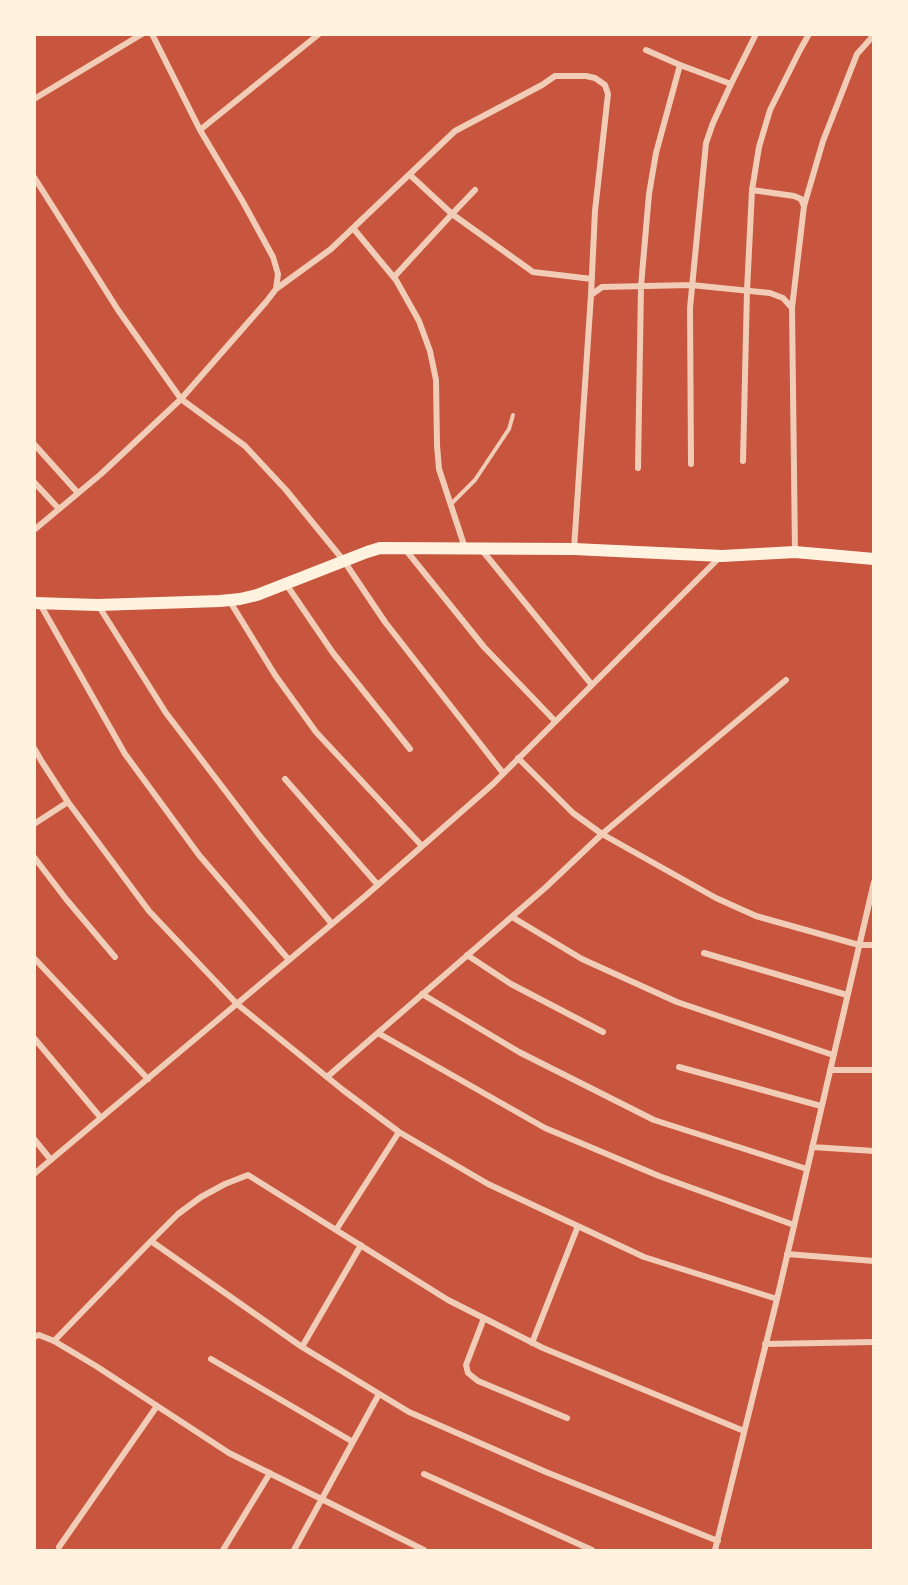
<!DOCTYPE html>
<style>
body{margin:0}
#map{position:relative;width:908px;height:1585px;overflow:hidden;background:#c8553d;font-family:"Asap Condensed",sans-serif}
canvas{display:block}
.frame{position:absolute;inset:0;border:36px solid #fff3e0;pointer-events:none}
</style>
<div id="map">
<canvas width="908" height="1585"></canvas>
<div class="frame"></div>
</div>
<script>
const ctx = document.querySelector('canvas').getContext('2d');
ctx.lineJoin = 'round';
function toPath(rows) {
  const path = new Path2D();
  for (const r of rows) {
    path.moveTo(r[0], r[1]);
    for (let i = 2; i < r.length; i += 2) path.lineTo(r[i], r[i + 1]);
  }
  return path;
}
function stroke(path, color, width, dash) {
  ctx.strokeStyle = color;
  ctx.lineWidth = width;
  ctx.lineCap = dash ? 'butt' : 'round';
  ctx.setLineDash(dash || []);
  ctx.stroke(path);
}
stroke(toPath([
 [451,504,475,480,509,429,513,415]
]), '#f1ccb7', 4);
stroke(toPath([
 [646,50,680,65,731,84],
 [34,99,142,34],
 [200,130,319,34],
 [410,175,452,214,475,190],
 [34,177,118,310,181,399,245,446,286,490,344,561,385,622,503,773],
 [752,190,794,196,801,199,804,206,792,308],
 [804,206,823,141,857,54,874,35],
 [353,228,396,280,419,321,430,351,436,380,437,445,439,469,465,548],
 [394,277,452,214,533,272,592,279],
 [276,289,331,249,455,131,542,85,555,76,586,76,595,78,605,85,608,94,595,211,591,295],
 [34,444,78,493],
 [743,461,747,291,752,190,759,147,770,110,800,50,809,34],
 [691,464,690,308,706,143,713,123,731,84,756,34],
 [638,468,641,286,649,194,656,153,680,65],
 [34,482,59,509],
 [34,530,101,474,181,399,266,302,276,289,278,274,273,257,243,202,200,130,152,34],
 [405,549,484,647,555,721],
 [481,549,592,685],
 [574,549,591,295,602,287,691,285,770,293,783,298,792,308,795,552],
 [286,584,333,653,410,749],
 [229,600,275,675,316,732,422,846],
 [40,604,125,754,199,855,289,960],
 [98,605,166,713,259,835,332,924],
 [34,748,42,762,68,802,149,911,237,1004,343,1090,399,1132,488,1184,644,1257,777,1299],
 [518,758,573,813,602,834,716,898,756,916,859,945,874,945],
 [285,779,378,885],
 [34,824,68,802],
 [34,857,66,899,115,957],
 [512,917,582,959,677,1002,833,1055],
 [704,953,847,995],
 [467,955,511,984,603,1032],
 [34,958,148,1079],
 [422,994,519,1052,654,1120,807,1169],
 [378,1033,545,1128,659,1176,794,1225],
 [34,1038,101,1118],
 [679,1067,821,1106],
 [830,1070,874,1070],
 [327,1077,545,888,602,834,786,680],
 [34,1139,51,1160],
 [812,1147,874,1151],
 [34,1174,363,898,493,784,721,556],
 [336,1230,399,1132],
 [151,1241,178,1214,201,1197,225,1184,248,1175,448,1300,543,1348,744,1431],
 [787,1254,874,1261],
 [484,1318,466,1365,468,1373,478,1381,567,1418],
 [34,1337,39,1335,54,1341,96,1366,229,1453,424,1550],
 [54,1341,151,1241,302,1347,409,1412,546,1472,718,1541],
 [532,1343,578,1226],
 [765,1344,874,1342],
 [302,1347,361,1245],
 [211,1359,353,1442],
 [424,1474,592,1550],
 [59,1547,157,1406],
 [223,1550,270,1473],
 [294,1550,379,1394],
 [715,1550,777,1299,874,882]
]), '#f1ccb7', 6);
stroke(toPath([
 [34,603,98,605,220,601,240,599,257,595,367,552,380,548,574,549,722,556,795,552,874,559]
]), '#fff3e0', 12);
</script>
